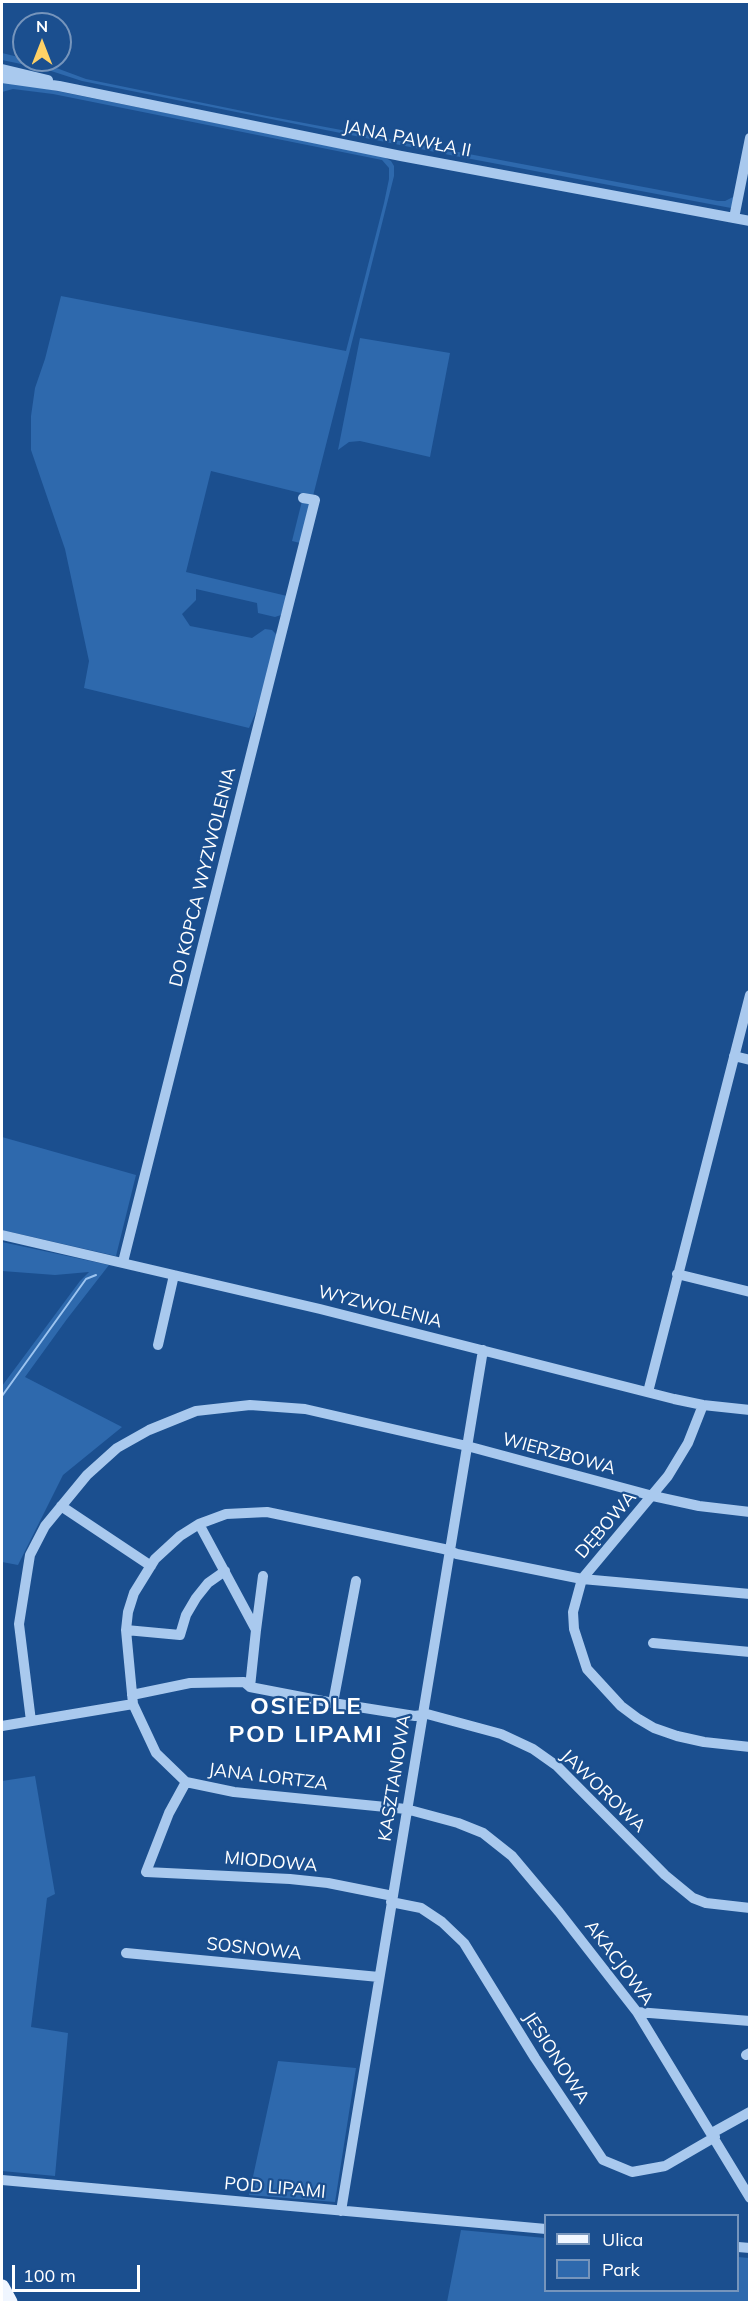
<!DOCTYPE html>
<meta charset="utf-8">
<style>
body{margin:0}
#map{position:relative;width:751px;height:2304px;overflow:hidden;background:#1b4f8f;font-family:Mulish,sans-serif}
canvas{display:block}
.frame{position:absolute;inset:0;border:3px solid #fff;pointer-events:none}
.legend{position:absolute;left:544px;top:2214px;width:195px;height:78px;box-sizing:border-box;background:#1b4f8f;border:2px solid #7695bc;margin:0;padding:8px 10px;list-style:none;font-size:18px;color:#fff}
.legend li{display:flex;align-items:center;gap:12px;height:30px}
.legend b{width:30px;border:2px solid #7695bc}
.north{position:absolute;left:12px;top:12px;width:60px;height:60px;box-sizing:border-box;background:#1b4f8f;border:2px solid #7695bc;border-radius:50%;rotate:0deg;font-size:16px;font-weight:700;line-height:24px;text-align:center;color:#fff}
.north::after{content:'';display:block;margin:auto;width:21px;height:27px;background:#ffd166;clip-path:polygon(50% 0,100% 100%,50% 72%,0 100%)}
.scale{position:absolute;left:12px;top:2265px;width:128px;height:27px;box-sizing:border-box;border:3px solid #fff;border-top:0;padding-left:8px;font-size:18px;line-height:21px;white-space:nowrap;color:#fff;-webkit-text-stroke:4px #1b4f8f;paint-order:stroke}
</style>
<div id="map">
<canvas width="751" height="2304"></canvas>
<div class="frame"></div>
<ul class="legend">
<li><b style="height:8px;background:#f0f6ff"></b>Ulica</li>
<li><b style="height:16px;background:#2e69ad"></b>Park</li>
</ul>
<div class="north">N</div>
<div class="scale">100 m</div>
</div>
<script>
const ctx = document.querySelector('canvas').getContext('2d');
ctx.lineJoin = 'round';
function fill(path, color) {
  ctx.fillStyle = color;
  ctx.fill(path, 'evenodd');
}
function toPath(rows) {
  const path = new Path2D();
  for (const r of rows) {
    path.moveTo(r[0], r[1]);
    for (let i = 2; i < r.length; i += 2) path.lineTo(r[i], r[i + 1]);
  }
  return path;
}
function stroke(path, color, width, dash) {
  ctx.strokeStyle = color;
  ctx.lineWidth = width;
  ctx.lineCap = dash ? 'butt' : 'round';
  ctx.setLineDash(dash || []);
  ctx.stroke(path);
}
function label(font, color, halo, rows, align = 'center') {
  ctx.font = font + ' Mulish,sans-serif';
  ctx.lineWidth = 4.5;
  ctx.setLineDash([]);
  ctx.textBaseline = 'middle';
  ctx.strokeStyle = halo;
  ctx.fillStyle = color;
  for (const [text, x, y, turn = 0] of rows) {
    ctx.save();
    ctx.translate(x, y);
    ctx.rotate((+turn || 0) * Math.PI / 180);
    ctx.textAlign = isNaN(turn) ? turn : align;
    if (halo) ctx.strokeText(text, 0, 0);
    ctx.fillText(text, 0, 0);
    ctx.restore();
  }
}
fill(toPath([
 [2,53,43,63,86,79,267,116,718,201,725,201,735,196,731,208,450,155,82,81,45,69,2,60],
 [2,82,42,88,384,157,391,161,394,166,394,176,313,496,211,471,186,572,287,596,281,615,275,617,258,613,257,603,196,589,196,600,182,614,190,626,252,638,265,629,272,630,275,633,277,636,259,705,249,728,84,688,89,661,65,549,31,450,31,416,35,388,45,359,61,296,346,351,384,203,389,179,389,168,382,160,53,94,13,89,2,92],
 [360,338,450,353,430,457,360,441,349,442,338,450],
 [302,501,310,502,300,543,292,541],
 [2,1137,136,1175,116,1256,2,1230],
 [2,1242,109,1265,67,1319,25,1377,122,1427,63,1475,18,1565,2,1562,2,1386,80,1281,89,1272,55,1275,2,1271],
 [35,1776,55,1894,47,1898,31,2027,68,2033,55,2176,2,2171,2,1781],
 [278,2061,356,2068,335,2202,249,2195],
 [461,2230,545,2238,546,2290,738,2290,738,2257,749,2258,749,2302,447,2302]
]), '#2e69ad');
stroke(toPath([
 [2,1396,86,1279,96,1275]
]), '#9cc4f0', 2);
stroke(toPath([
 [2,69,48,80],
 [2,78,59,86,401,156,750,221],
 [734,218,750,138],
 [734,1056,750,1060],
 [2,1235,320,1309,674,1399,703,1405,750,1410],
 [123,1262,315,500,303,498],
 [677,1274,750,1292],
 [158,1345,174,1275],
 [648,1392,750,995],
 [703,1405,688,1443,668,1476,582,1579,573,1612,574,1629,587,1669,621,1706,637,1718,654,1728,677,1736,704,1742,750,1747],
 [61,1506,151,1566],
 [199,1524,256,1630,250,1687],
 [750,1594,582,1579,457,1554,444,1549,267,1512,226,1514,199,1524,180,1536,155,1559,134,1593,128,1612,126,1630,133,1704,156,1753,186,1782,234,1792,406,1809,458,1823,483,1833,512,1856,559,1912,637,2012,750,2198],
 [126,1630,180,1635,186,1615,196,1598,208,1583,225,1571],
 [256,1630,263,1576],
 [653,1643,750,1652],
 [132,1695,190,1683,244,1682,250,1687,333,1703,415,1716,427,1714,501,1734,533,1749,557,1766,665,1875,693,1898,706,1903,750,1908],
 [333,1703,356,1581],
 [31,1721,19,1624,30,1555,45,1526,87,1475,117,1448,149,1430,196,1411,250,1405,305,1409,467,1446,653,1496,699,1506,750,1512],
 [2,1726,133,1704],
 [186,1782,169,1813,146,1872,290,1879,328,1883,393,1896],
 [391,1902,421,1908,442,1922,464,1943,535,2058,603,2160,632,2172,665,2166,715,2137],
 [126,1953,379,1977],
 [637,2012,750,2021],
 [746,2055,750,2053],
 [712,2133,750,2112],
 [2,2180,546,2229],
 [341,2211,483,1350],
 [738,2247,750,2248]
]), '#a9c9ee', 10);
stroke(toPath([
 [2,2287,10,2302]
]), '#f0f6ff', 15);
label('18px', '#fff', '#1b4f8f', [
 ["JANA PAWŁA II",407,139,11],
 ["DO KOPCA WYZWOLENIA",203,877,-76],
 ["WYZWOLENIA",380,1307,14],
 ["WIERZBOWA",559,1454,15],
 ["DĘBOWA",606,1525,-49],
 ["JANA LORTZA",268,1777,7],
 ["KASZTANOWA",395,1778,-81],
 ["JAWOROWA",603,1791,44],
 ["MIODOWA",271,1862,5],
 ["SOSNOWA",254,1949,6],
 ["AKACJOWA",619,1963,53],
 ["JESIONOWA",556,2058,57],
 ["POD LIPAMI",275,2188,5]
]);
ctx.letterSpacing = '1.5px';
label('bold 24px', '#fff', '#1b4f8f', [
 ["OSIEDLE",306,1707],
 ["POD LIPAMI",306,1735]
]);
ctx.letterSpacing = '0px';
</script>
